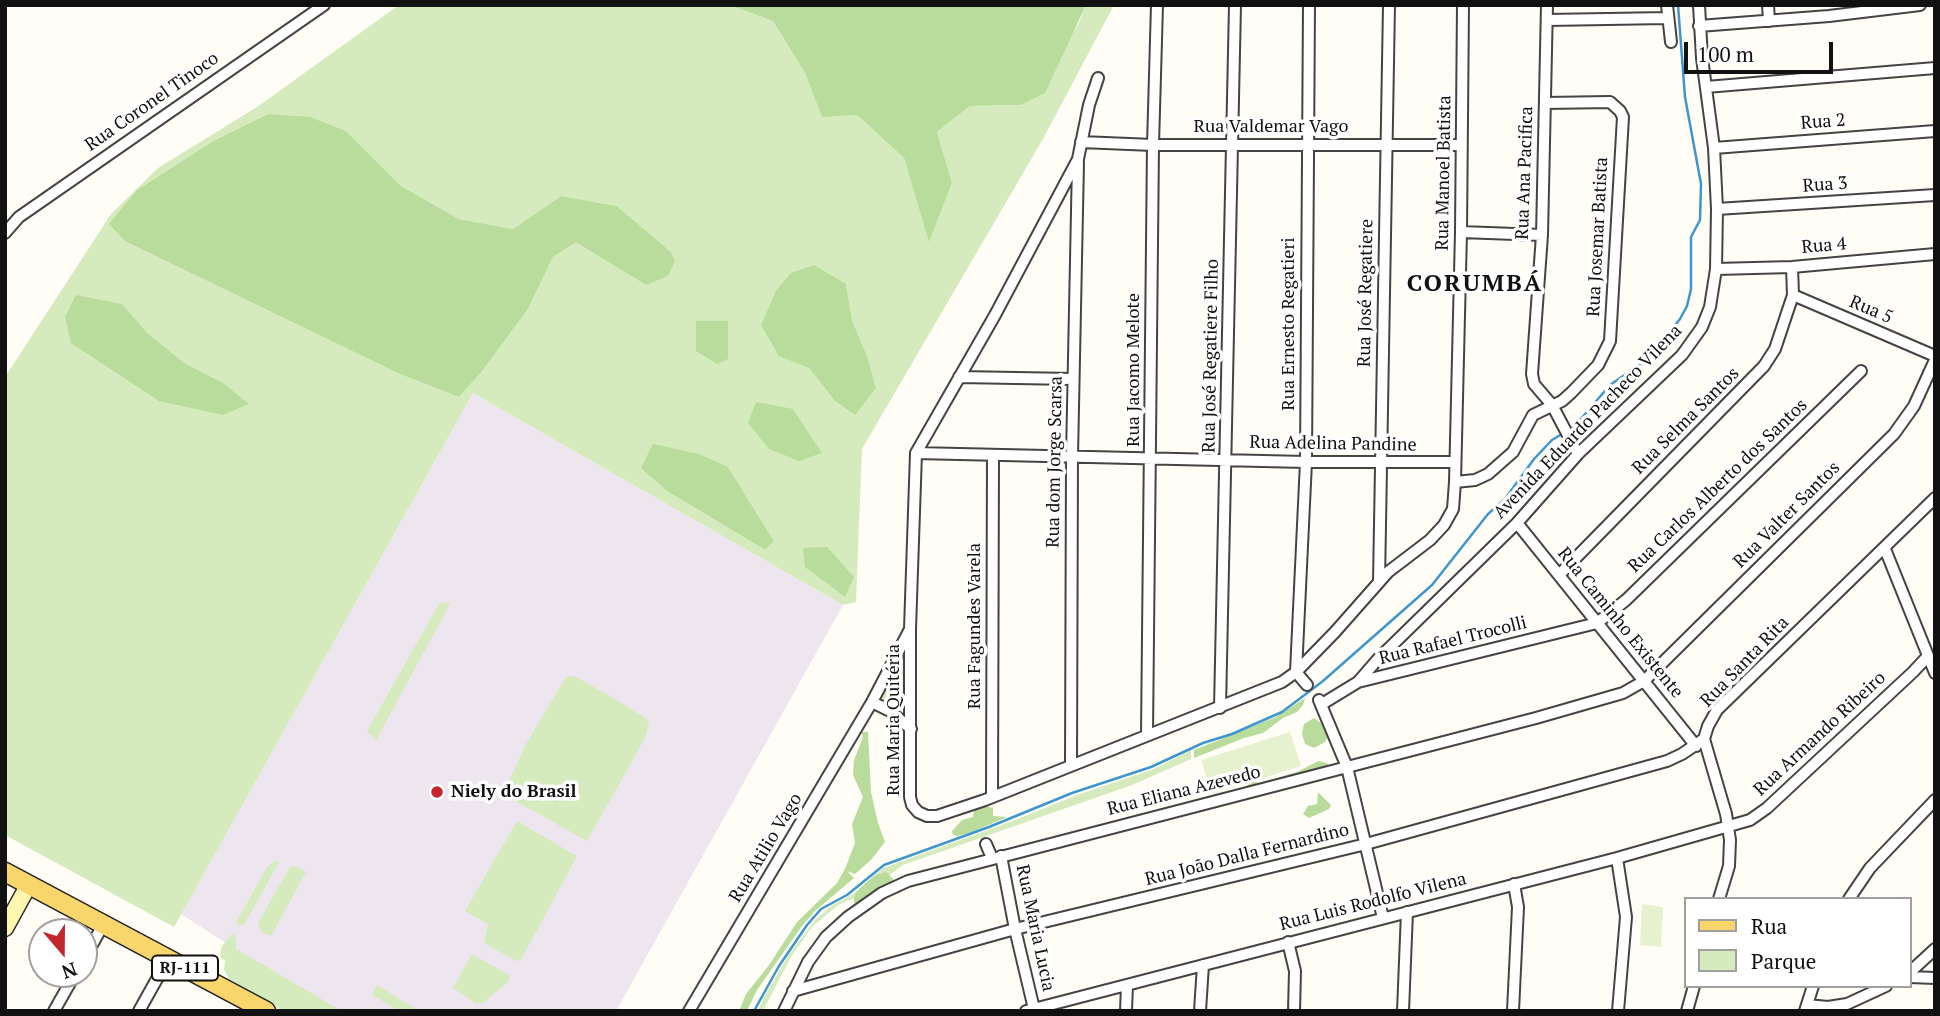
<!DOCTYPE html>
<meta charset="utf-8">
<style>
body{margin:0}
#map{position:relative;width:1940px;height:1016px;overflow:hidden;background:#fffdf5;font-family:"PT Serif",serif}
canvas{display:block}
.frame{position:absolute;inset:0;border:7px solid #111;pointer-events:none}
.legend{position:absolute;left:1684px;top:897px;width:228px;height:91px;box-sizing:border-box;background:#fff;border:2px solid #a0a0a0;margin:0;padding:9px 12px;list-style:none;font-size:21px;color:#111}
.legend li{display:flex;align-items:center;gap:14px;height:35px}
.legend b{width:35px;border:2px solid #a0a0a0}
.north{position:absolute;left:28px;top:918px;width:70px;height:70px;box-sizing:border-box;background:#fff;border:2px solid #a0a0a0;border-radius:50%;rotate:160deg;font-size:19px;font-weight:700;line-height:28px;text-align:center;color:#111}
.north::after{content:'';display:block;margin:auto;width:24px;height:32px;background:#c4262e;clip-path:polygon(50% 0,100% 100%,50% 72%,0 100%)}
.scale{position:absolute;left:1684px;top:42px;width:149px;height:32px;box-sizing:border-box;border:4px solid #111;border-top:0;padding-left:9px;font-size:21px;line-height:24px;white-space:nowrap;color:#111;-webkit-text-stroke:5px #fff;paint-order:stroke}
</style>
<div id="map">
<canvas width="1940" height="1016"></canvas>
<div class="frame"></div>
<ul class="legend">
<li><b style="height:9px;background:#f9d66b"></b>Rua</li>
<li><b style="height:19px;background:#d5ebbd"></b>Parque</li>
</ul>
<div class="north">N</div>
<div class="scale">100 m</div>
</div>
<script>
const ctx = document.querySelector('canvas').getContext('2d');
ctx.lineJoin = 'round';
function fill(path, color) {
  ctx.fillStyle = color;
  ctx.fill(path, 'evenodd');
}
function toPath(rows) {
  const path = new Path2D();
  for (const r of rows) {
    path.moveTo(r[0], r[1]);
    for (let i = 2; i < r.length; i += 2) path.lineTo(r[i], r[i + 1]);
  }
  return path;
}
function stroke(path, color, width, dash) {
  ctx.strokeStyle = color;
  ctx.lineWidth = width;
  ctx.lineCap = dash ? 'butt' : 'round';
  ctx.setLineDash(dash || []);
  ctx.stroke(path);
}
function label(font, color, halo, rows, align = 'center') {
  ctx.font = font + ' "PT Serif",serif';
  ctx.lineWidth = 7;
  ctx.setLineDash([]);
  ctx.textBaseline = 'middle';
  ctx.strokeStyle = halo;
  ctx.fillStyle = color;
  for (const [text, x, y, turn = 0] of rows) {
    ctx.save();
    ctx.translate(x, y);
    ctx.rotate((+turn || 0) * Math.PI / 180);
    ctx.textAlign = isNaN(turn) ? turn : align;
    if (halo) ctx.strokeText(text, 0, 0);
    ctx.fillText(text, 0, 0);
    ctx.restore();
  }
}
fill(toPath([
 [473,393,843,605,616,1011,331,1011,181,914]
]), '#eee6ef');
fill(toPath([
 [399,5,732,6,773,21,805,73,822,116,857,115,904,158,929,240,952,183,937,132,970,106,1020,105,1078,25,1086,5,1114,5,1043,139,862,449,856,602,843,605,473,393,174,927,5,835,5,377,111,214,158,168,257,107],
 [268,114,346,131,401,186,459,219,513,229,561,196,617,206,671,252,675,261,646,285,576,241,553,257,528,309,483,370,459,397,137,190,213,141],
 [846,284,852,320,867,356,876,388,834,400,809,368],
 [641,467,728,467,774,541,765,550,667,491],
 [445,602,450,604,376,740,367,731,439,604],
 [904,661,907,710,879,702],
 [574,676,607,694,647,719,649,725,644,740,587,841,510,798,508,783,526,744,566,677],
 [1191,750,1191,759,1132,785,903,865,890,875,886,886,862,898,852,899,838,905,812,927,792,955,763,1011,758,1011,763,999,788,956,815,920,831,906,853,894,883,868,1010,822,1077,795,1154,769],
 [517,821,577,856,521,960,516,961,484,943,488,924,465,911],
 [276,860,279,862,244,925,238,925,237,921,267,867],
 [290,867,298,867,306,872,271,936,261,932,258,923],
 [232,934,236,936,236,949,342,1011,284,1011,229,979,224,970,225,960,221,958,220,954,222,946],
 [472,954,509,975,509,981,483,1003,476,1004,453,988],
 [377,985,419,1011,399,1011,372,995]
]), '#d5ebbd');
fill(toPath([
 [667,5,1086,5,1045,93,1020,105,970,106,937,132,952,183,929,242,904,158,857,115,822,117,805,73,773,21,732,6],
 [268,114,310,117,346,131,401,186,459,219,513,229,561,196,617,206,671,252,675,261,668,276,646,285,576,242,553,257,528,309,483,370,459,397,398,373,125,241,109,224,137,190,213,141],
 [814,265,846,284,852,320,867,356,876,388,855,415,834,400,809,368,779,356,761,325,776,291,791,273],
 [76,295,122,304,147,333,184,363,223,383,249,404,223,415,159,401,71,343,65,317],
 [696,321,728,321,728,359,717,364,696,351],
 [756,402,793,409,822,453,799,461,769,449,748,423],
 [653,444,699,454,728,467,774,541,765,550,667,491,641,468],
 [827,547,854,577,845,597,805,567,803,548],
 [1305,698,1303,705,1297,712,1283,718,1263,733,1244,738,1194,758,1194,750,1276,717],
 [1314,718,1324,725,1328,736,1325,742,1314,748,1305,744,1302,734,1304,724],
 [861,732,868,732,871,792,878,823,885,842,871,860,855,874,847,871,854,878,815,911,802,926,757,990,747,1011,739,1011,746,994,769,965,797,922,837,883,845,869,855,843,852,824,863,797,853,775,854,760,863,737],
 [1318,761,1327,763,1331,768,1330,777,1275,790,1249,790,1245,787,1253,781,1259,783,1297,772],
 [1318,792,1331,805,1329,809,1309,818,1303,814,1308,806,1317,804],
 [981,805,993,808,993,816,1007,817,972,832,958,836,953,835,952,831,962,820,973,817,974,810],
 [886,872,893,879,895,884,859,906,854,903,854,896,860,888,874,876]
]), '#b9dc9c');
fill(toPath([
 [1290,732,1301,766,1212,794,1201,760],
 [1642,904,1663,907,1661,947,1640,945]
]), '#e6f2cf');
stroke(toPath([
 [1568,430,1574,427,1610,385,1646,360,1680,319,1687,306,1691,289,1691,237,1700,220,1701,184,1685,97,1678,5],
 [754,1011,779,966,807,925,821,909,847,895,884,865,989,827,1072,793,1151,767,1203,743,1232,734,1282,712,1323,681,1432,585,1488,514,1505,499,1534,459,1552,440,1562,434]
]), '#3f96cf', 2.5);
const street = toPath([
 [1547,5,1542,235,1532,374,1534,384,1552,405,1578,454],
 [1667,5,1671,42],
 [1768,5,1769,21],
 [1547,20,1667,18],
 [1699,26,1829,16,1920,5],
 [1098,78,1089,105,1078,159,995,315,916,453,910,629,910,797,912,805,918,812,927,816,937,816,985,800,1282,682,1296,672,1335,632,1388,572,1430,540,1444,525,1453,509,1455,482,1461,232,1463,5],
 [1706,87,1935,68],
 [1081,142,1153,145,1461,145],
 [1714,148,1935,131],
 [1717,209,1935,195],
 [1461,232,1542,235],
 [5,233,19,217,324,5],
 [1716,269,1792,267,1935,254],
 [1793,295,1935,356],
 [959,377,1073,379],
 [916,453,1306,462,1455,462],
 [1455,482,1475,480,1488,474,1513,452,1533,415,1562,401,1571,393,1598,365,1610,341,1623,117,1620,111,1610,102,1545,103],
 [1517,523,1696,746],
 [1885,549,1935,673],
 [1559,575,1764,366,1775,349,1793,295,1792,267],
 [1379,582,1389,5],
 [1358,682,1378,659,1517,523,1578,454,1682,355,1702,327,1710,307,1716,269,1717,209,1714,148,1702,58,1699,5],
 [1307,685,1296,672,1306,462,1309,5],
 [1319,700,1347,767,1383,918],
 [872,702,890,711,911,729],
 [1322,704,1358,682,1597,623,1626,600,1861,371],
 [1220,708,1235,5],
 [1147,734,1153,145,1157,5],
 [1071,765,1072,456,1078,162],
 [992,797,993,455],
 [986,844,992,858],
 [1001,856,1015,929,1034,1009],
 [1617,858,1626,917,1618,1011],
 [1719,899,1729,866,1730,840,1726,814,1704,739,1708,726,1717,710,1935,498],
 [1849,899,1870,868,1935,800],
 [1288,942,1295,971,1294,1011],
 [84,959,103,925],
 [1910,972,1935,949],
 [1910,977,1935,978],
 [793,991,1015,929,1366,844,1667,761,1682,754,1704,739],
 [1807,1005,1828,1007,1847,1004,1886,986],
 [54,1011,75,974],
 [139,1011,168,959],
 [689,1011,872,702,909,631],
 [784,1011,808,962,826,937,848,917,882,893,908,881,1536,718,1623,693,1644,681,1894,434,1914,406,1935,360],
 [1026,1011,1617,858,1750,820,1767,808,1913,672,1928,656],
 [1126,1011,1127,985],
 [1200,1011,1203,965],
 [1403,1011,1407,912],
 [1513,1011,1518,907,1514,884],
 [1687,1011,1694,986],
 [1805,1011,1813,986]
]);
const secondary = toPath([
 [5,928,28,886]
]);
const primary = toPath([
 [5,872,266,1011]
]);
stroke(street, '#444', 14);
stroke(secondary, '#333', 19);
stroke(primary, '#222', 21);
stroke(street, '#fff', 10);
stroke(secondary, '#fff6b0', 16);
stroke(primary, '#f9d66b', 18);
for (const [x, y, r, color] of [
 [437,792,7,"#c4262e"]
]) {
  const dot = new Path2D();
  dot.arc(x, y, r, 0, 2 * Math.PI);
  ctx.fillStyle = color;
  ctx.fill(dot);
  stroke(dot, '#fff', 2.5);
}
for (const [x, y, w] of [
 [185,968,66]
]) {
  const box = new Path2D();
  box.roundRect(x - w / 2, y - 12.5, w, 25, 5);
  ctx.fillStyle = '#fff';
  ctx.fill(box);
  stroke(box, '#111', 2);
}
label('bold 16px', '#111', null, [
 ["RJ-111",185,968]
]);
label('18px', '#111', '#fff', [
 ["Rua Coronel Tinoco",152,102,-35],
 ["Rua 2",1823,122,-4],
 ["Rua Valdemar Vago",1271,127],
 ["Rua Manoel Batista",1444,173,-89],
 ["Rua Ana Pacifica",1525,173,-88],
 ["Rua 3",1825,185,-4],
 ["Rua Josemar Batista",1598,237,-87],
 ["Rua 4",1824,246,-5],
 ["Rua José Regatiere",1366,293,-89],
 ["Rua 5",1871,310,23],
 ["Rua Ernesto Regatieri",1289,324,-90],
 ["Rua José Regatiere Filho",1211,356,-89],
 ["Rua Jacomo Melote",1134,370,-90],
 ["Rua Selma Santos",1686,421,-45],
 ["Avenida Eduardo Pacheco Vilena",1588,422,-46],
 ["Rua Adelina Pandine",1333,444,1],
 ["Rua dom Jorge Scarsa",1055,462,-89],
 ["Rua Carlos Alberto dos Santos",1718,486,-44],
 ["Rua Valter Santos",1787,515,-45],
 ["Rua Caminho Existente",1620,623,51],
 ["Rua Fagundes Varela",975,626,-90],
 ["Rua Rafael Trocolli",1453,641,-14],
 ["Rua Santa Rita",1745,662,-46],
 ["Rua Maria Quitéria",894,720,-90],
 ["Rua Armando Ribeiro",1820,734,-43],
 ["Rua Eliana Azevedo",1184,791,-14],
 ["Rua Atilio Vago",766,848,-59],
 ["Rua João Dalla Fernardino",1247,855,-14],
 ["Rua Luis Rodolfo Vilena",1373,902,-14],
 ["Rua Maria Lucia",1035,928,78]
]);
label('bold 18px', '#111', '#fff', [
 ["Niely do Brasil",451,792]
], 'left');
ctx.letterSpacing = '2px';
label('bold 24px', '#111', '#fff', [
 ["CORUMBÁ",1475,284]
]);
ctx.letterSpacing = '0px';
</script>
